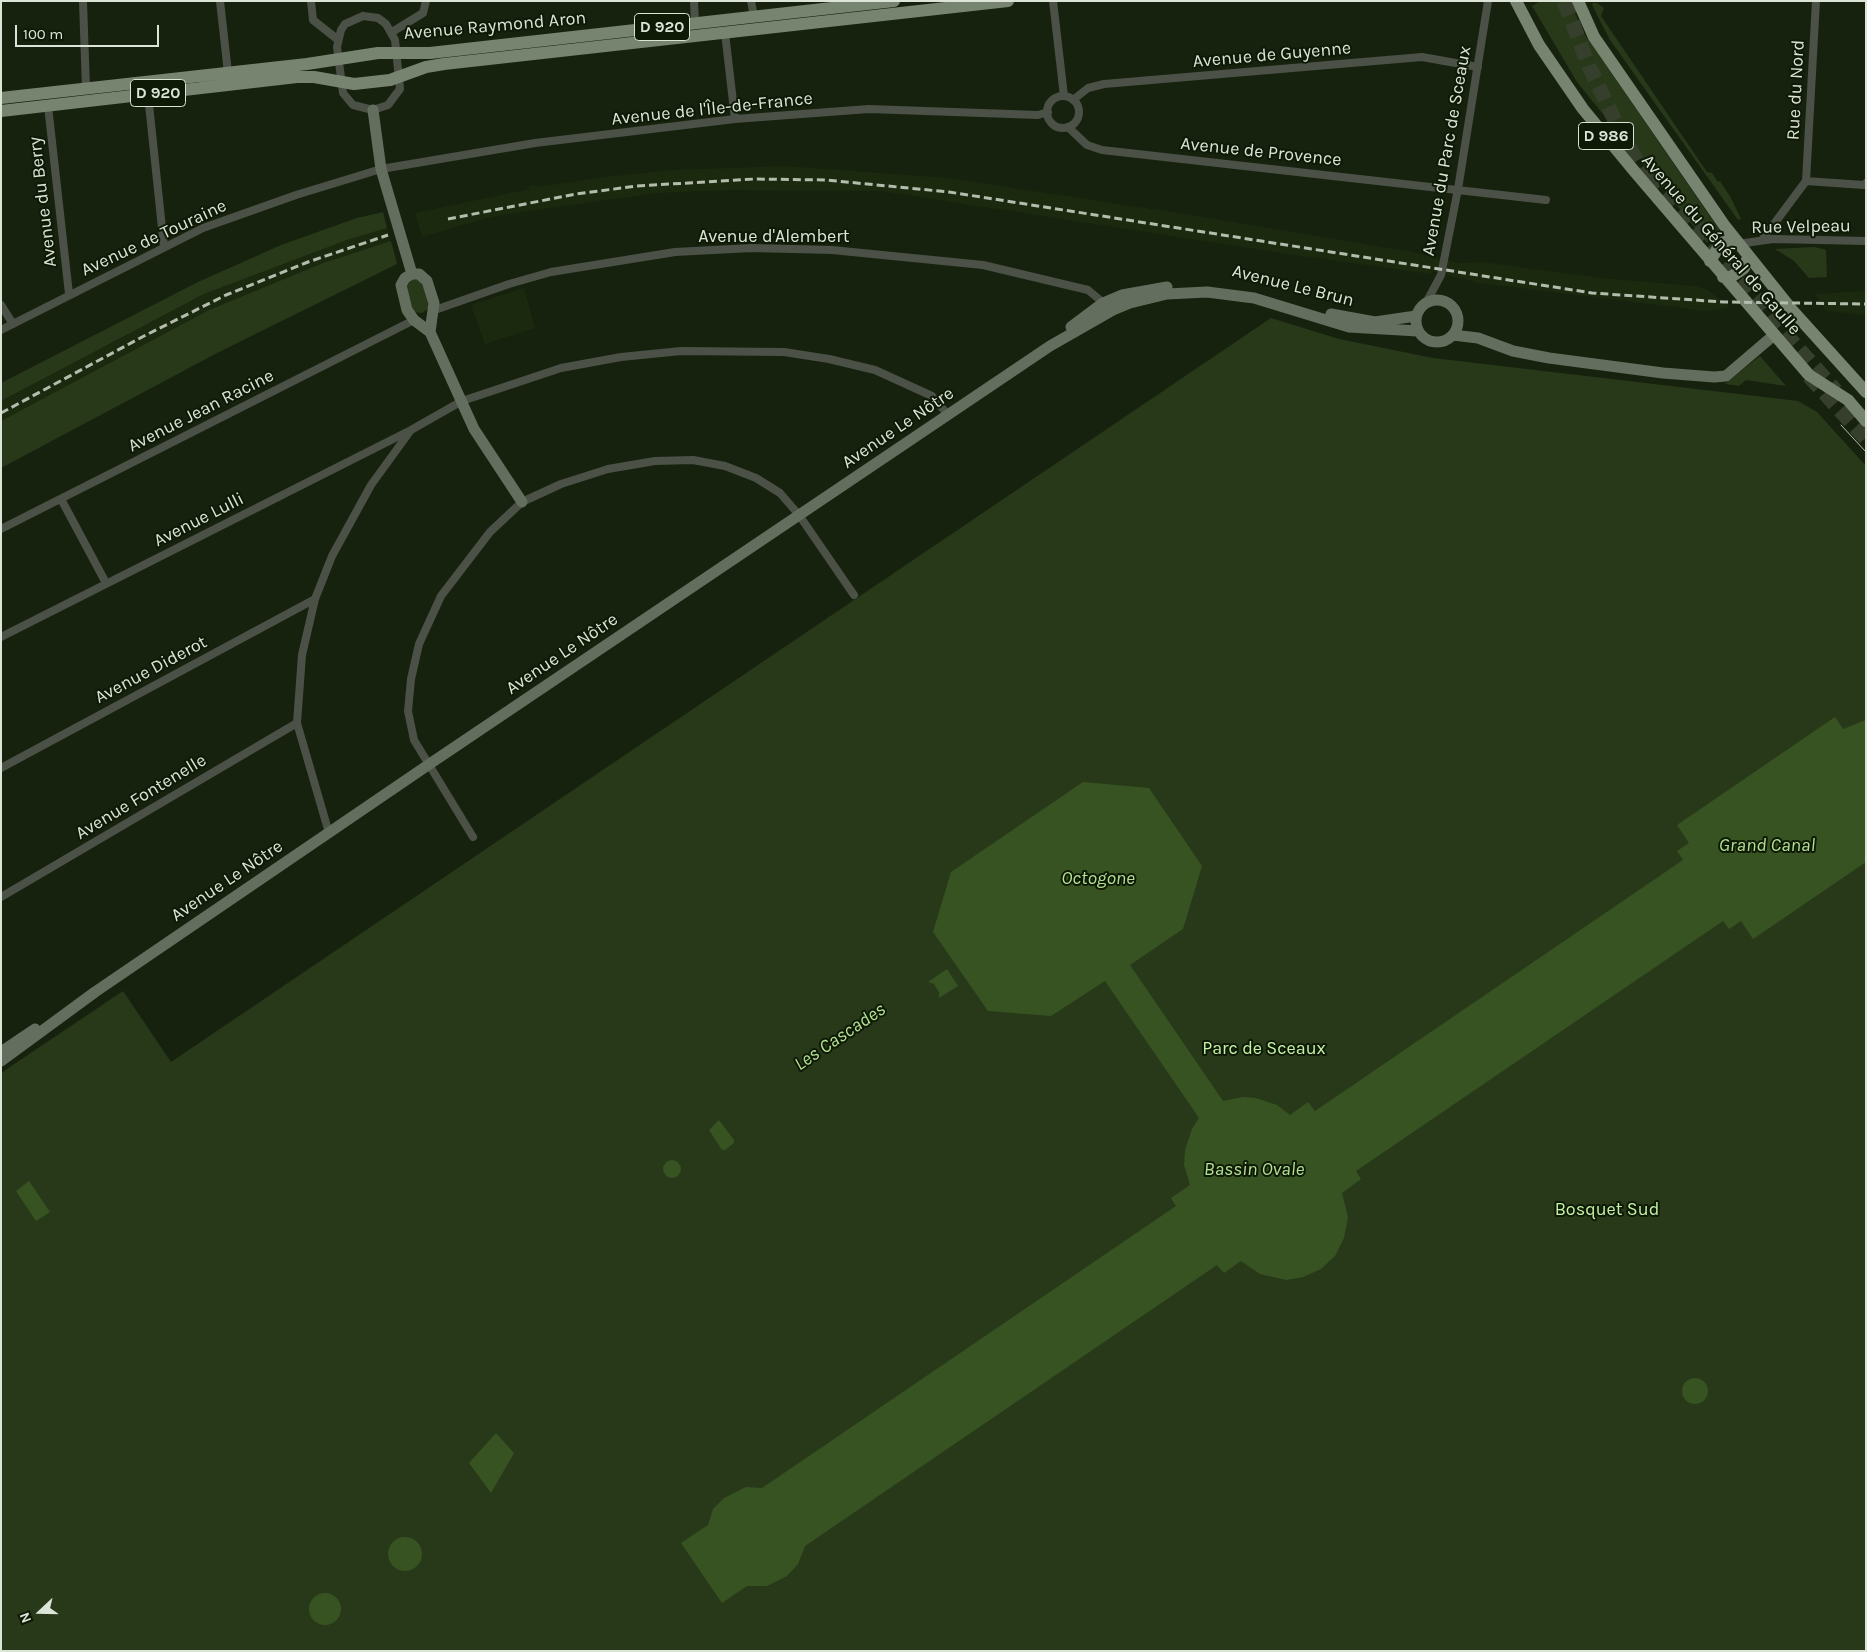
<!DOCTYPE html>
<meta charset="utf-8">
<style>
body{margin:0}
#map{position:relative;width:1867px;height:1652px;overflow:hidden;background:#17220e;font-family:Karla,sans-serif}
canvas{display:block}
.frame{position:absolute;inset:0;border:2px solid #dce4d7;pointer-events:none}
.north{position:absolute;left:15px;top:1587px;width:50px;height:50px;-webkit-text-stroke:4px #0e1906;paint-order:stroke;rotate:249deg;font-size:14px;font-weight:700;line-height:20px;text-align:center;color:#dce4d7}
.north::after{content:'';display:block;margin:auto;width:18px;height:22px;background:#dce4d7;clip-path:polygon(50% 0,100% 100%,50% 72%,0 100%)}
.scale{position:absolute;left:15px;top:25px;width:144px;height:22px;box-sizing:border-box;border:2px solid #dce4d7;border-top:0;padding-left:6px;font-size:15px;line-height:18px;white-space:nowrap;color:#dce4d7;-webkit-text-stroke:4px #0e1906;paint-order:stroke}
</style>
<div id="map">
<canvas width="1867" height="1652"></canvas>
<div class="frame"></div>
<div class="north">N</div>
<div class="scale">100 m</div>
</div>
<script>
const ctx = document.querySelector('canvas').getContext('2d');
ctx.lineJoin = 'round';
function fill(path, color) {
  ctx.fillStyle = color;
  ctx.fill(path, 'evenodd');
}
function toPath(rows) {
  const path = new Path2D();
  for (const r of rows) {
    if (r.length === 3) {
      path.moveTo(r[0] + r[2], r[1]);
      path.arc(r[0], r[1], r[2], 0, 2 * Math.PI);
      continue;
    }
    path.moveTo(r[0], r[1]);
    for (let i = 2; i < r.length; i += 2) path.lineTo(r[i], r[i + 1]);
  }
  return path;
}
function stroke(path, color, width, dash) {
  ctx.strokeStyle = color;
  ctx.lineWidth = width;
  ctx.lineCap = dash ? 'butt' : 'round';
  ctx.setLineDash(dash || []);
  ctx.stroke(path);
}
function label(font, color, halo, rows, align = 'center') {
  ctx.font = font + ' Karla,sans-serif';
  ctx.lineWidth = 4;
  ctx.setLineDash([]);
  ctx.textBaseline = 'middle';
  ctx.strokeStyle = halo;
  ctx.fillStyle = color;
  for (const [text, x, y, turn = 0] of rows) {
    ctx.save();
    ctx.translate(x, y);
    ctx.rotate((+turn || 0) * Math.PI / 180);
    ctx.textAlign = isNaN(turn) ? turn : align;
    if (halo) ctx.strokeText(text, 0, 0);
    ctx.fillText(text, 0, 0);
    ctx.restore();
  }
}
fill(toPath([
 [785,166,948,178,1204,217,1411,252,1459,263,1482,262,1601,278,1695,286,1706,289,1730,307,1706,311,1479,283,1432,271,1431,274,1301,256,881,191,729,190,657,193,528,211,491,217,422,237,415,213,529,189,529,186,537,185,538,187,604,177,673,170],
 [387,228,391,241,323,263,209,310,1,421,1,401,204,294,347,240],
 [524,288,535,328,485,344,471,305],
 [1866,291,1866,315,1826,311,1815,294]
]), '#1b290f');
fill(toPath([
 [1540,1,1570,1,1583,32,1720,231,1707,243,1577,82,1532,6],
 [1597,3,1604,8,1601,16,1707,172,1712,173,1718,182,1720,181,1731,198,1741,219,1738,220,1610,40,1592,5,1593,3],
 [383,212,387,228,347,240,204,294,1,401,1,383,198,282,281,245,357,218],
 [391,241,397,264,219,352,1,468,1,421,209,310,323,263],
 [1815,247,1826,250,1827,277,1809,278,1794,261,1775,249],
 [414,279,420,280,430,301,429,308,422,313,412,312,405,285],
 [1271,318,1339,339,1433,358,1798,401,1817,412,1866,466,1866,1651,1,1651,1,1073,123,991,171,1062],
 [1760,356,1786,386,1746,380,1739,386,1725,384]
]), '#28391a');
fill(toPath([
 [1835,717,1843,729,1866,720,1866,862,1753,939,1741,921,1729,929,1723,921,1356,1171,1361,1179,1342,1193,1348,1217,1344,1238,1335,1256,1321,1269,1303,1277,1286,1280,1260,1274,1241,1261,1224,1273,1217,1265,805,1546,798,1564,787,1576,767,1586,747,1586,722,1603,681,1543,708,1525,713,1509,724,1498,746,1487,762,1488,1176,1206,1171,1198,1190,1185,1184,1165,1185,1150,1192,1129,1199,1118,1105,981,1051,1016,988,1011,933,932,951,872,1083,782,1149,788,1202,866,1183,929,1130,965,1223,1101,1243,1097,1256,1098,1277,1105,1290,1115,1308,1102,1315,1111,1683,860,1677,851,1689,843,1677,825],
 [947,969,958,986,939,998,939,992,934,984,928,982],
 [719,1120,734,1140,734,1143,725,1150,722,1150,709,1130],
 [672,1169,9],
 [29,1181,50,1212,36,1221,16,1191],
 [1695,1391,13],
 [496,1433,514,1453,491,1493,469,1463],
 [405,1554,17],
 [325,1609,16]
]), '#375321');
stroke(toPath([
 [1564,1,1589,66,1618,127,1646,177,1655,188],
 [1653,173,1789,338,1836,391],
 [1809,376,1866,439]
]), '#353f2c', 15, [15, 8]);
stroke(toPath([
 [83,1,86,89],
 [220,1,228,73],
 [311,1,313,20,337,39],
 [694,1,695,23],
 [751,1,754,17],
 [1053,1,1064,96],
 [363,16,378,18,386,24,395,40,400,89,388,105,373,110,353,105,343,93,337,47,341,30,345,24,363,16],
 [392,32,423,13,426,1],
 [725,33,735,119],
 [148,95,164,247],
 [1063,112,16],
 [1073,100,1088,88,1104,84,1422,57,1478,67],
 [48,106,69,294],
 [1068,127,1087,145,1102,150,1546,200],
 [1806,181,1816,1],
 [1806,181,1864,185,1866,183],
 [1762,240,1806,181],
 [1738,244,1773,239,1866,241],
 [1426,303,1441,275,1458,189,1488,1],
 [1,305,13,324],
 [432,311,509,284,551,272,675,252,752,248,832,250,983,265,1088,290,1106,305],
 [1,330,203,228,296,195,381,169,535,143,735,119,869,109,1038,115,1048,112],
 [61,499,106,583],
 [1,529,414,320],
 [1,637,409,431],
 [1,768,315,599],
 [329,833,297,723,302,655,315,599,332,556,371,485,411,430,462,401,561,368,621,357,681,351,784,352,829,359,875,370,932,396,948,415],
 [473,837,414,740,408,711,411,679,419,644,441,596,490,532,522,502,561,484,608,469,655,461,693,460,725,466,756,478,780,493,799,515,854,595],
 [1,897,297,723]
]), '#4b5147', 8);
stroke(toPath([
 [373,110,381,169,412,274],
 [1437,321,21],
 [1331,314,1375,322,1416,316],
 [1071,327,1103,303,1122,295,1167,287],
 [430,332,434,303,427,281,419,274,412,274,405,278,401,285,407,310,414,320,430,332,474,429,522,502],
 [1453,335,1478,338,1513,351,1549,358,1663,373,1714,377,1726,376,1774,335],
 [1,1052,35,1029],
 [1,1061,95,992,434,761,1050,346,1113,310,1130,303,1167,294,1207,292,1254,298,1349,327,1418,331]
]), '#646e5e', 11);
stroke(toPath([
 [1516,1,1539,45,1583,109,1635,172,1809,375,1848,400,1866,421],
 [1578,1,1594,37,1724,225,1792,310,1866,392],
 [1,98,307,64,378,53,430,53,894,1],
 [1,111,297,77,314,77,354,84,390,80,426,67,444,64,1008,1],
 [1710,261,1721,243,1734,239],
 [1723,277,1731,277,1744,268,1748,257]
]), '#778470', 12);
stroke(toPath([
 [1841,425,1866,452]
]), '#b4bcae', 1);
stroke(toPath([
 [448,219,576,194,637,186,755,179,826,180,949,192,1592,293,1724,302,1866,304],
 [1,413,144,336,226,295,308,262,388,235]
]), '#b4bcae', 3, [8, 4]);
for (const [x, y, w] of [
 [662,27,55],
 [158,93,55],
 [1606,136,55]
]) {
  const box = new Path2D();
  box.roundRect(x - w / 2, y - 13.5, w, 27, 4);
  ctx.fillStyle = '#0e1906';
  ctx.fill(box);
  stroke(box, '#dce4d7', 1);
}
label('bold 16px', '#dce4d7', null, [
 ["D 920",662,27],
 ["D 920",158,93],
 ["D 986",1606,136]
]);
label('18px', '#dce4d7', '#0e1906', [
 ["Avenue Raymond Aron",495,26,-5],
 ["Avenue de Guyenne",1272,55,-5],
 ["Rue du Nord",1796,90,-87],
 ["Avenue de l'Île-de-France",712,109,-6],
 ["Avenue du Parc de Sceaux",1447,151,-80],
 ["Avenue de Provence",1261,152,6],
 ["Avenue du Berry",43,202,-97],
 ["Rue Velpeau",1801,227,-1],
 ["Avenue d'Alembert",774,237],
 ["Avenue de Touraine",154,238,-25],
 ["Avenue du Général de Gaulle",1721,245,49],
 ["Avenue Le Brun",1293,286,14],
 ["Avenue Jean Racine",201,411,-27],
 ["Avenue Le Nôtre",898,428,-34],
 ["Avenue Lulli",199,520,-27],
 ["Avenue Le Nôtre",562,654,-34],
 ["Avenue Diderot",151,670,-28],
 ["Avenue Fontenelle",141,797,-31],
 ["Avenue Le Nôtre",227,881,-34]
]);
label('18px', '#c5f3a5', '#0e1906', [
 ["Parc de Sceaux",1264,1049],
 ["Bosquet Sud",1607,1210]
]);
label('italic 19px', '#b3e193', '#0e1906', [
 ["Grand Canal",1767,846],
 ["Octogone",1098,879],
 ["Les Cascades",840,1037,-34],
 ["Bassin Ovale",1254,1170]
]);
</script>
